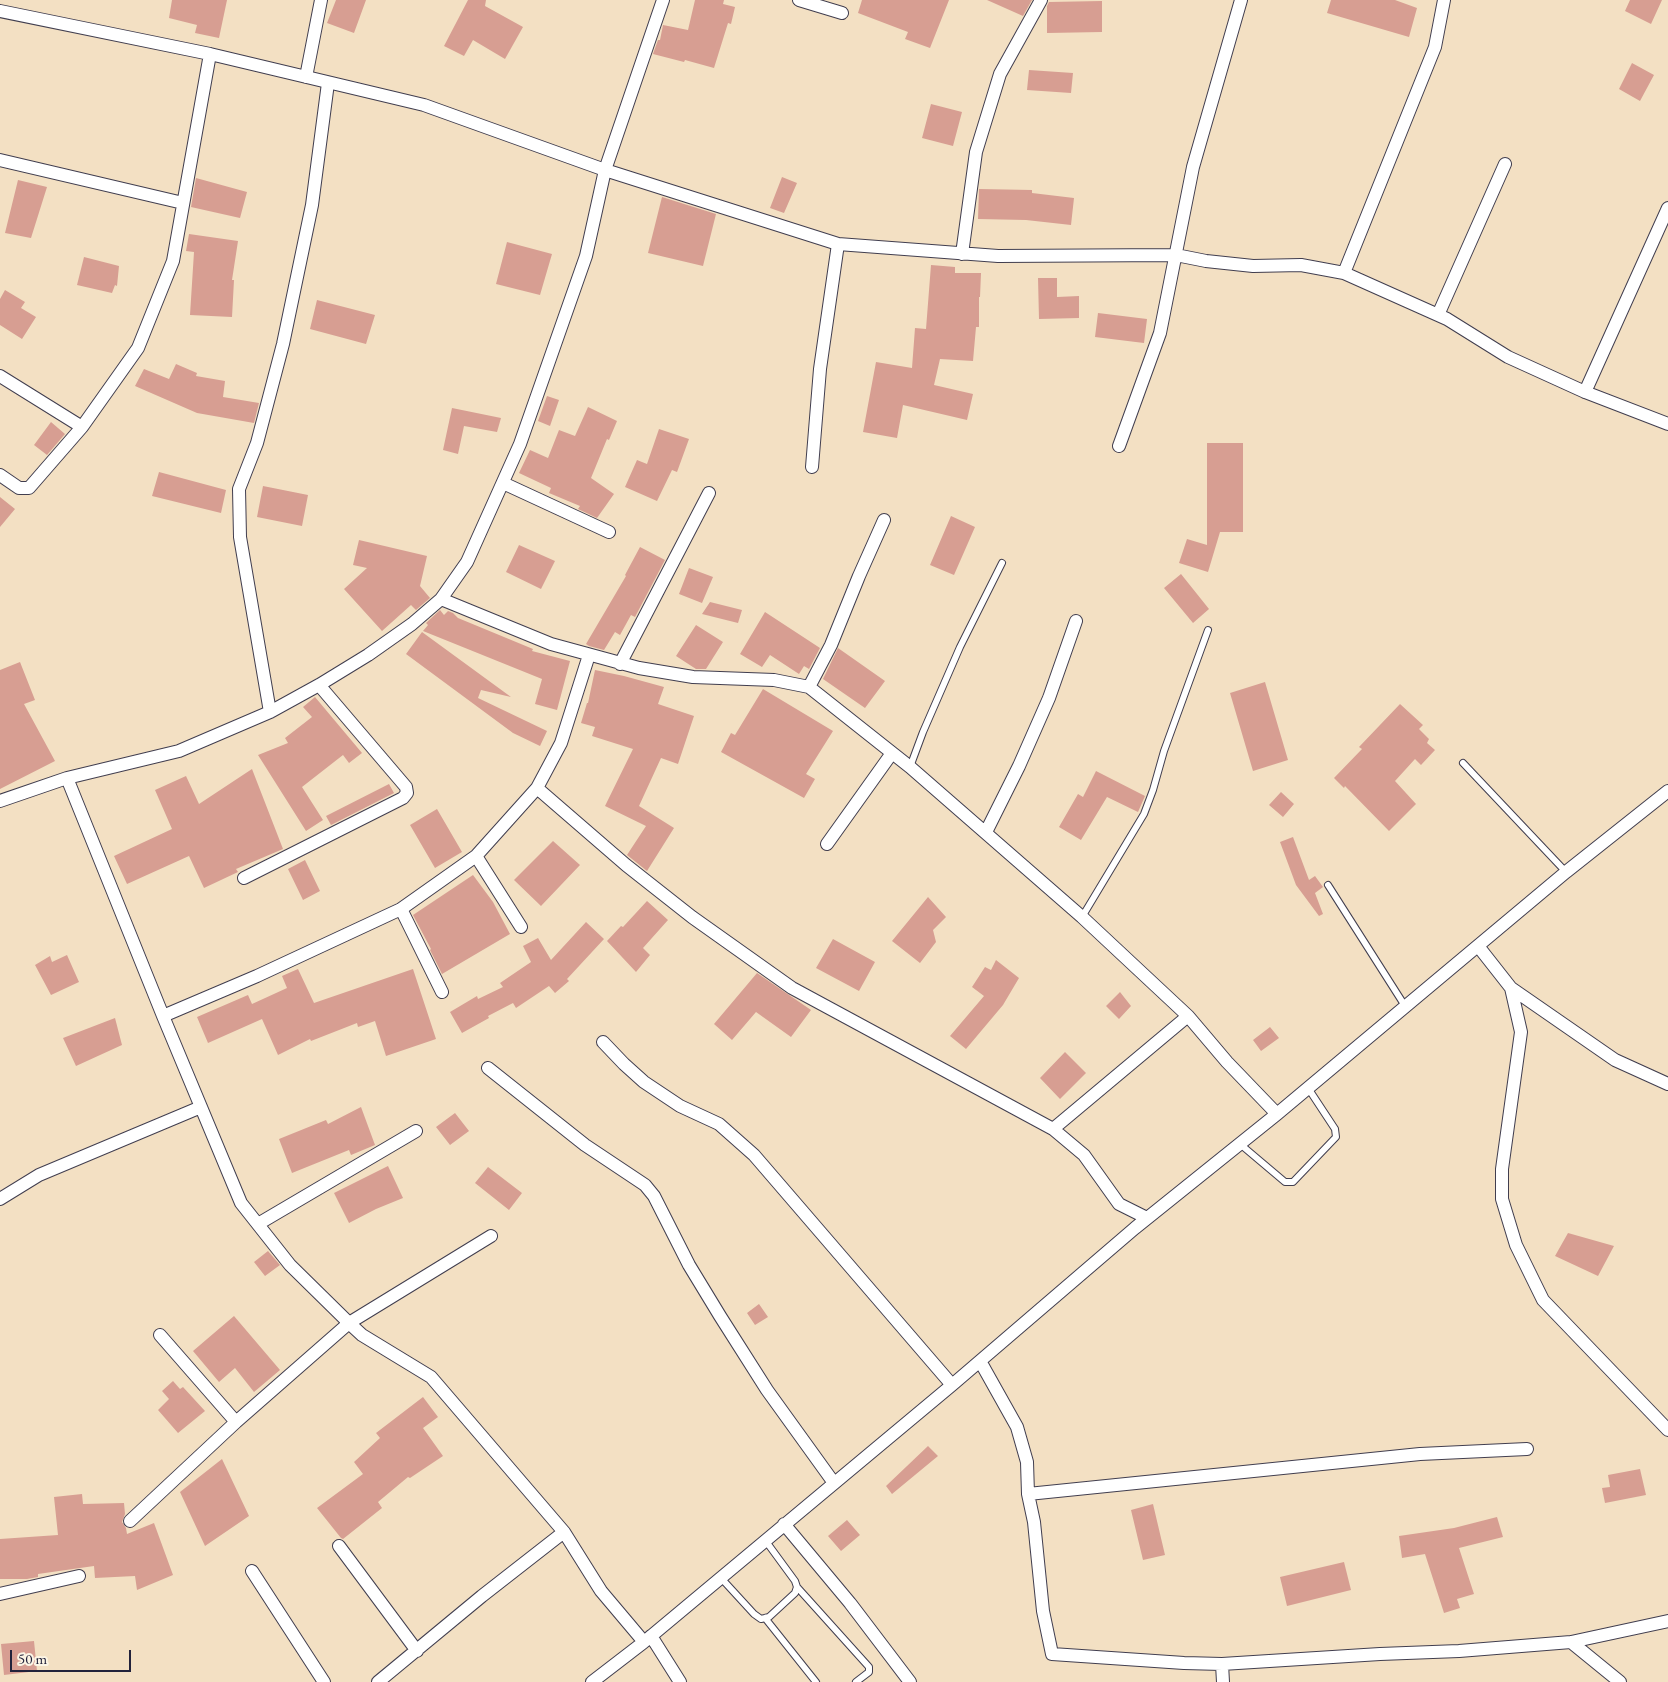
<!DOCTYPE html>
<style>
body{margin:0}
#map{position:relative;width:1668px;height:1682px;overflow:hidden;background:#f3e0c3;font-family:"EB Garamond",serif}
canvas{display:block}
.scale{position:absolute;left:10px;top:1650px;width:121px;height:22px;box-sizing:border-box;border:2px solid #22223b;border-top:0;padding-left:6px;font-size:15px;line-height:18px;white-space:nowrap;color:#22223b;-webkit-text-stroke:4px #fcf5e5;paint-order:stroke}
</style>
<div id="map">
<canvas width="1668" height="1682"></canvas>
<div class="scale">50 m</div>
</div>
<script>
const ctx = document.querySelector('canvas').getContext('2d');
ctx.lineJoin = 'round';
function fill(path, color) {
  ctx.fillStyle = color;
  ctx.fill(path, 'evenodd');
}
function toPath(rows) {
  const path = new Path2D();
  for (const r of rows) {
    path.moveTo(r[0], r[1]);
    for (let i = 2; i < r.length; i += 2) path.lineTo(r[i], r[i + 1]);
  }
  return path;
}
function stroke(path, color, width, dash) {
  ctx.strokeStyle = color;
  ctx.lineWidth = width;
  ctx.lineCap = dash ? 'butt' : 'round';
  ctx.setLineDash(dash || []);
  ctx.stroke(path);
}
fill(toPath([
 [172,0,227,0,219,38,195,33,197,25,169,18],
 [336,0,366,0,354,33,327,23],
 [468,0,486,0,485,6,523,27,505,59,473,40,464,56,444,46],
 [695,0,724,0,723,4,735,7,731,24,728,23,714,68,685,60,684,62,653,54,658,40,660,40,663,25,688,30],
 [862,0,949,0,930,48,905,39,908,32,858,13],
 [987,0,1032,0,1023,16],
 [1331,0,1395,0,1417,8,1409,37,1327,13],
 [1630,0,1662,0,1651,24,1625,11],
 [1102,1,1102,32,1047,33,1047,6,1049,2],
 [1632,63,1654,75,1640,101,1619,89],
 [1029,70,1073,73,1071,93,1027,90],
 [931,104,962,112,953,146,922,138],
 [782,177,797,183,784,213,770,208],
 [196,178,247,192,240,218,191,207],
 [18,180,47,187,31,238,5,233],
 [979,189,1032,190,1032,193,1074,198,1071,225,1026,220,978,219],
 [662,197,716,214,703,266,648,253],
 [189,234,238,241,232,280,234,280,232,317,190,315,194,252,186,251],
 [507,242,552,254,540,295,496,284],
 [84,257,119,266,117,286,115,285,112,293,77,285],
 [931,265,955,267,955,273,981,273,980,297,979,297,979,327,976,327,973,361,940,359,934,385,973,394,967,420,903,405,897,438,863,432,876,362,912,368,915,328,926,329],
 [1038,278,1057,278,1057,297,1079,296,1079,318,1039,319],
 [5,290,25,302,21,308,36,317,22,339,0,325,0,299],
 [317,300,375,315,366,344,310,329],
 [1098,313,1147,319,1144,343,1095,337],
 [176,364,197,373,196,376,225,381,223,397,259,403,254,423,197,413,135,386,144,369,169,379],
 [547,396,559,400,550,426,538,421],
 [588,407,617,421,609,440,607,439,591,478,614,494,597,518,578,509,580,506,549,493,551,488,519,473,530,450,548,458,559,430,575,436],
 [452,408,501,418,497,432,464,426,458,454,443,450],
 [51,422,65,434,47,455,34,445],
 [659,429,689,439,677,472,672,470,657,501,625,487,637,460,647,464],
 [1207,443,1243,443,1243,532,1220,532,1208,572,1179,563,1187,539,1207,545],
 [159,472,226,490,221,513,152,496],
 [263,486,308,495,302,526,257,517],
 [0,497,15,509,0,527],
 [951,516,975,527,954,575,930,565],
 [359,540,427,556,420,586,430,598,416,610,411,605,382,631,344,589,367,568,353,565],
 [519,545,555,561,541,589,506,572],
 [640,547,665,560,635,617,631,615,620,635,615,632,604,650,589,646,586,644,626,576,625,575],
 [689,568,713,577,702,603,679,594],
 [1181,574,1209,609,1193,623,1164,588],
 [710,602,742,610,738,623,702,614],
 [440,610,444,615,448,611,453,613,458,618,533,649,532,651,570,661,557,710,535,704,542,679,423,631,428,625,426,623],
 [765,612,820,648,809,669,804,666,799,674,770,655,762,667,740,654],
 [696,625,723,642,706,669,696,669,676,656],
 [422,632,511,697,481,690,478,698,547,731,540,746,513,733,406,654],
 [838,648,885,681,865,708,823,679],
 [20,662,35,700,24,704,55,761,0,789,0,670],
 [595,670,624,676,664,687,658,704,694,716,678,764,661,758,639,806,674,828,647,871,627,855,646,826,605,806,633,749,592,736,595,727,581,723,587,703,588,703],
 [1265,682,1288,760,1253,771,1230,693],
 [763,689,833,731,806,774,815,779,804,798,721,752,731,733,735,735],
 [315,697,362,753,349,763,343,755,302,787,323,820,306,831,258,755,288,743,285,738,312,717,303,707],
 [1400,704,1423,725,1419,729,1429,739,1427,743,1435,750,1421,765,1415,759,1395,781,1416,804,1389,831,1345,786,1344,788,1334,778,1362,749,1359,747],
 [252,769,283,849,236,869,238,872,204,888,189,856,127,884,114,856,172,829,155,790,186,776,199,804],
 [1096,771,1145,796,1138,812,1107,797,1081,840,1059,827,1078,794,1083,797],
 [389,784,394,793,331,825,326,816],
 [1281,792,1294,804,1283,817,1269,805],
 [437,809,462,852,435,868,410,825],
 [1293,837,1309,880,1315,876,1323,887,1315,893,1323,914,1319,916,1296,885,1280,842],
 [553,841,580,865,541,906,514,880],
 [305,860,320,891,303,900,288,869],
 [473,875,493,902,510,934,442,974,430,950,431,949,413,915],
 [928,897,946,917,933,930,936,942,920,963,892,941],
 [647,901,668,920,643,948,650,955,636,972,607,941,621,926,623,927],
 [586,922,604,939,567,979,569,981,555,993,549,986,516,1008,513,1003,488,1016,489,1018,462,1033,450,1012,477,996,478,999,503,987,500,983,531,962,523,946,538,938,551,960],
 [833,939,875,962,859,991,816,968],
 [67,955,79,982,51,995,35,965,50,956,52,962],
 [996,960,1019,978,1003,1005,966,1049,950,1036,984,996,972,987,985,967,991,970],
 [298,969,314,1003,413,969,436,1039,386,1056,375,1021,358,1027,357,1023,311,1041,310,1039,278,1055,262,1019,208,1043,197,1017,248,995,252,1004,287,988,282,976],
 [757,973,811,1010,791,1037,756,1012,732,1040,714,1024],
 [1120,992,1131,1006,1119,1019,1106,1006],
 [115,1018,122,1045,76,1066,63,1038],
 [1270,1027,1279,1038,1261,1051,1253,1040],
 [1065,1052,1086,1073,1060,1099,1040,1078],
 [361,1107,375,1145,351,1155,349,1150,292,1173,279,1139,326,1120,328,1124],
 [455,1113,469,1131,450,1145,436,1127],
 [388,1166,403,1198,376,1209,349,1223,334,1193],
 [488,1167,522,1193,509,1210,475,1183],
 [1568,1233,1614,1246,1598,1276,1555,1256],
 [268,1251,280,1265,265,1276,254,1262],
 [759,1304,768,1317,755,1325,747,1313],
 [234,1316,280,1370,254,1392,235,1368,219,1382,193,1351],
 [173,1381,180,1389,183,1387,205,1411,178,1433,158,1410,169,1399,162,1391],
 [423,1397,438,1417,423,1428,443,1456,410,1478,408,1477,378,1502,382,1508,343,1539,341,1538,317,1508,363,1474,354,1462,380,1438,376,1433],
 [928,1446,938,1456,892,1494,886,1486],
 [222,1459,249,1516,205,1546,180,1492],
 [1640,1469,1646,1495,1605,1503,1602,1488,1610,1487,1608,1475],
 [82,1494,83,1504,124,1503,125,1514,122,1522,126,1528,127,1534,154,1523,173,1575,137,1590,135,1576,95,1578,94,1566,38,1574,38,1577,27,1579,0,1579,0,1539,58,1535,54,1497],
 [1153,1504,1165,1555,1143,1560,1131,1510],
 [1497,1517,1503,1537,1459,1548,1474,1594,1457,1599,1460,1608,1444,1613,1425,1554,1402,1558,1399,1536,1454,1528],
 [847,1520,860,1535,841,1551,828,1536],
 [1344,1562,1351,1590,1287,1606,1280,1577],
 [34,1641,37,1671,4,1675,1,1644]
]), '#d79e92');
const service = toPath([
 [1463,763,1566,872],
 [910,767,923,732,960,647,1002,563],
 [1328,885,1405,1006],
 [1082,917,1144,814,1153,790,1164,751,1208,630],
 [1240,1144,1285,1182,1293,1182,1336,1137,1335,1129,1308,1088],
 [721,1578,754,1614,761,1619,769,1617,795,1593,797,1587,795,1581,765,1540],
 [797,1587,869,1667,869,1672,856,1682],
 [765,1618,816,1682]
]);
const minor = toPath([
 [799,0,842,13],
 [0,11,210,54,424,105,605,170,838,244,998,256,1176,255,1206,261,1253,266,1301,265,1344,273,1447,319,1508,357,1585,392,1668,424],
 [306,77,321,0],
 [0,160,183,203],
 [962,254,976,152,1000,74,1041,0],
 [1344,273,1435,47,1444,0],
 [1438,315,1505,164],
 [0,376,82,427],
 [1585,392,1668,208],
 [1119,446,1160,333,1193,167,1241,0],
 [812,467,820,369,838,244],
 [0,475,19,488,29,488,82,427,138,348,173,261,210,54],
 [503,483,609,532],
 [441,599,551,644,639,668,693,677,774,680,809,687,910,767,1082,917,1188,1016,1227,1062,1277,1114],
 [620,664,709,493],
 [809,687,831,645,859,576,884,520],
 [270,712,240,537,239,489,257,443,283,344,312,205,328,83],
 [67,778,163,1016,241,1203,290,1265,349,1323,362,1335,431,1377,564,1532,601,1591,644,1642],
 [537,788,626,865,692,917,792,988,1053,1129,1084,1155,1119,1204,1147,1218],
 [0,801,67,778,179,751,270,712,319,685,368,655,412,624,441,599,467,562,520,444,586,256,605,170,663,0],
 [986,832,1019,766,1049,698,1076,621],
 [827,844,892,753],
 [476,856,521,927],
 [244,878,403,798,407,793,406,787,319,685],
 [401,909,442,992],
 [1478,946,1511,988,1615,1060,1668,1084],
 [1511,988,1521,1032,1502,1169,1502,1199,1516,1245,1543,1300,1668,1430],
 [163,1016,257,976,401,909,476,856,537,788,561,743,589,655],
 [603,1042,624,1064,644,1082,680,1106,719,1124,754,1155,952,1385],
 [488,1068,585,1145,645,1185,654,1196,689,1265,720,1316,767,1390,834,1483],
 [1053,1129,1188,1016],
 [0,1199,39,1175,201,1107],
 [258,1224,416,1131],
 [160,1335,236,1422],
 [980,1361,1017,1427,1027,1462,1028,1494,1034,1522,1043,1611,1052,1654,1184,1663,1222,1664,1380,1654,1459,1651,1571,1642,1668,1621],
 [1028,1494,1420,1454,1527,1449],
 [130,1521,236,1422,349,1323,491,1236],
 [784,1524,850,1603,910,1682],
 [339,1546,417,1651],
 [252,1571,324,1682],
 [0,1594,79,1576],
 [651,1636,680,1682],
 [1571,1642,1620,1682],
 [1222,1664,1223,1682],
 [378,1682,482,1596,564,1532],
 [592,1682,644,1642,952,1385,1135,1228,1277,1114,1566,872,1668,791]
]);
stroke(service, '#413e4f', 8);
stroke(minor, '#413e4f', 14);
stroke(service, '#fff', 6);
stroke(minor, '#fff', 12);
</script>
